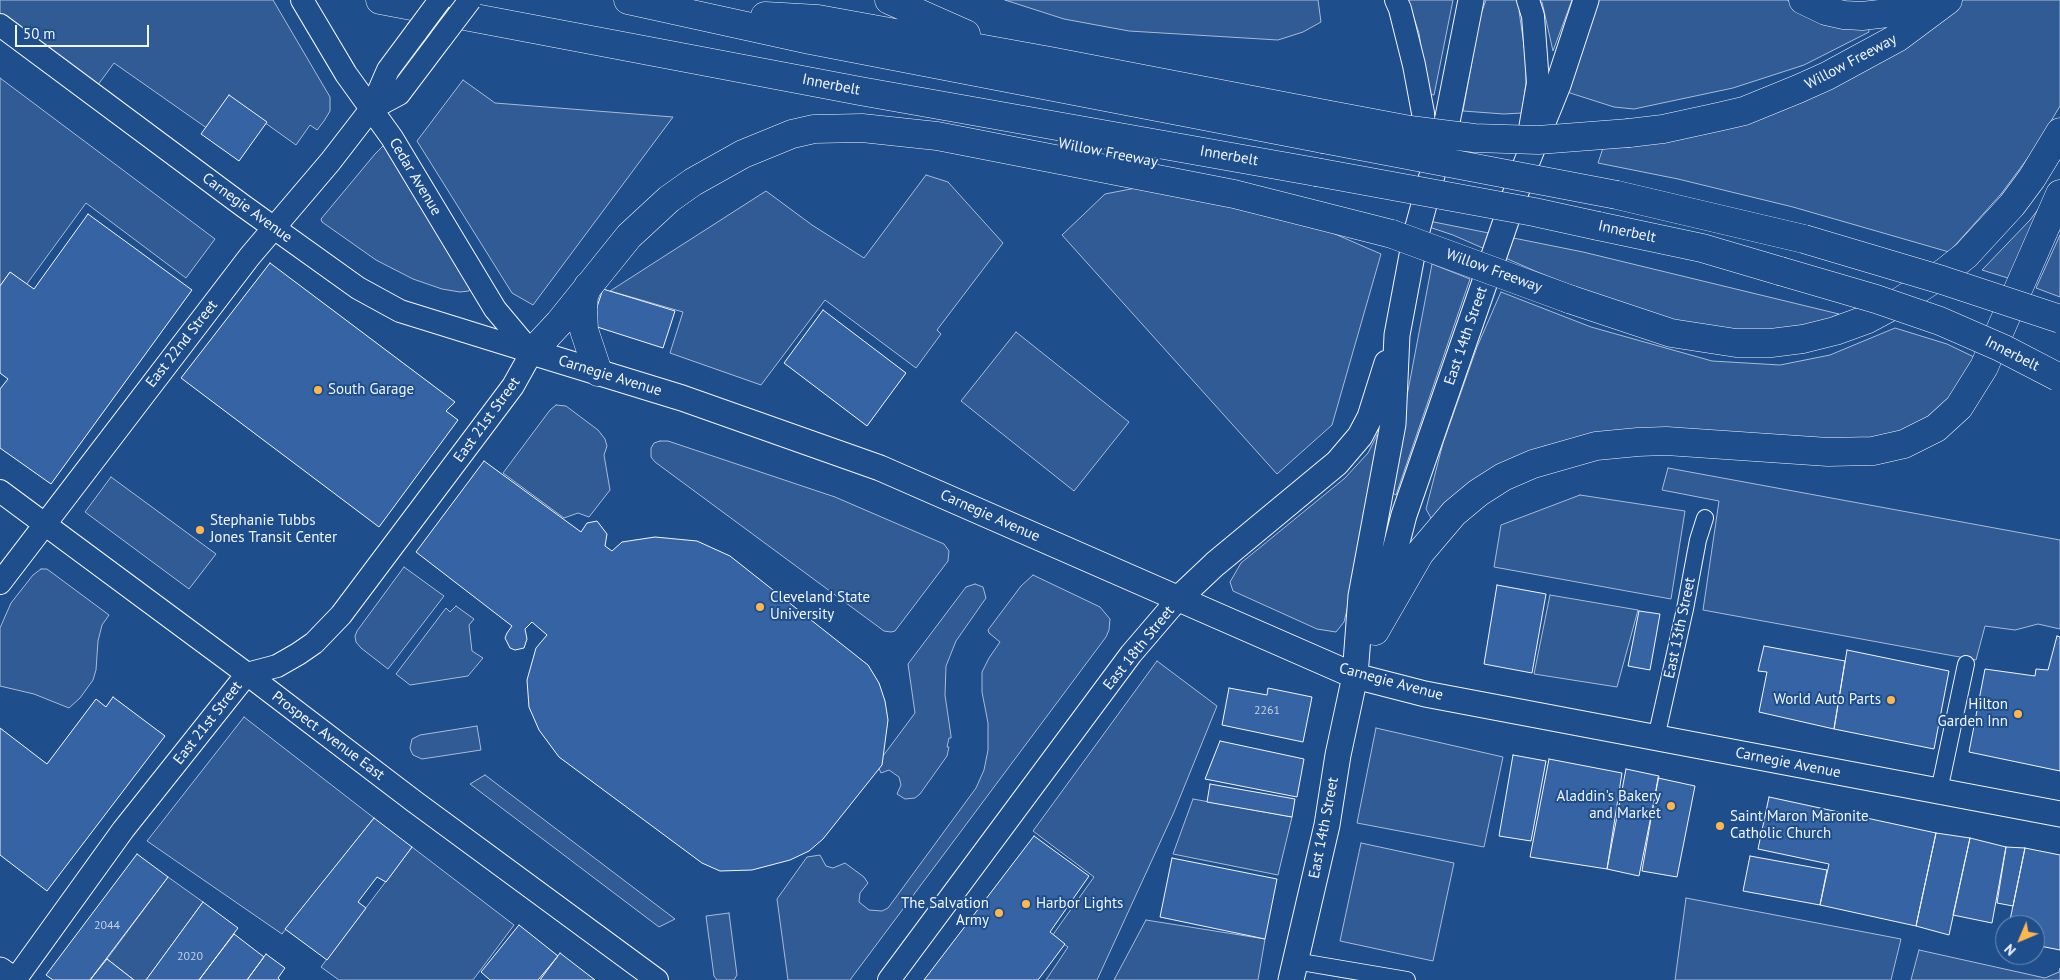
<!DOCTYPE html>
<style>
body{margin:0}
#map{position:relative;width:2060px;height:980px;overflow:hidden;background:#1f4e8c;font-family:"PT Sans",sans-serif}
canvas{display:block}
.north{position:absolute;left:1995px;top:915px;width:50px;height:50px;box-sizing:border-box;background:#1f4e8c;border:1px solid #7391ba;border-radius:50%;rotate:225deg;font-size:14px;font-weight:700;line-height:20px;text-align:center;color:#f2f6ff}
.north::after{content:'';display:block;margin:auto;width:18px;height:22px;background:#ffb74d;clip-path:polygon(50% 0,100% 100%,50% 72%,0 100%)}
.scale{position:absolute;left:15px;top:25px;width:134px;height:22px;box-sizing:border-box;border:2px solid #f2f6ff;border-top:0;padding-left:6px;font-size:15px;line-height:18px;white-space:nowrap;color:#f2f6ff;-webkit-text-stroke:4px #1f4e8c;paint-order:stroke}
</style>
<div id="map">
<canvas width="2060" height="980"></canvas>
<div class="north">N</div>
<div class="scale">50 m</div>
</div>
<script>
const ctx = document.querySelector('canvas').getContext('2d');
ctx.lineJoin = 'round';
function fill(path, color) {
  ctx.fillStyle = color;
  ctx.fill(path, 'evenodd');
}
function toPath(rows) {
  const path = new Path2D();
  for (const r of rows) {
    path.moveTo(r[0], r[1]);
    for (let i = 2; i < r.length; i += 2) path.lineTo(r[i], r[i + 1]);
  }
  return path;
}
function stroke(path, color, width, dash) {
  ctx.strokeStyle = color;
  ctx.lineWidth = width;
  ctx.lineCap = dash ? 'butt' : 'round';
  ctx.setLineDash(dash || []);
  ctx.stroke(path);
}
function label(font, color, halo, rows, align = 'center') {
  ctx.font = font + ' "PT Sans",sans-serif';
  ctx.lineWidth = 4;
  ctx.setLineDash([]);
  ctx.textBaseline = 'middle';
  ctx.strokeStyle = halo;
  ctx.fillStyle = color;
  for (const [text, x, y, turn = 0] of rows) {
    ctx.save();
    ctx.translate(x, y);
    ctx.rotate((+turn || 0) * Math.PI / 180);
    ctx.textAlign = isNaN(turn) ? turn : align;
    if (halo) ctx.strokeText(text, 0, 0);
    ctx.fillText(text, 0, 0);
    ctx.restore();
  }
}
const built = toPath([
 [0,0,273,0,330,97,330,111,324,121,317,130,310,125,296,145,236,102,211,131,114,63,92,93,0,25,0,0],
 [1005,0,1318,0,1321,22,1303,32,1278,40,1129,31,1064,19,1005,0],
 [1408,0,1453,0,1434,95,1428,94,1419,33,1408,0],
 [1486,0,1572,0,1553,51,1542,2,1519,11,1526,59,1526,82,1522,113,1504,114,1463,111,1480,17,1486,0],
 [1597,0,1787,0,1809,13,1868,24,1869,32,1804,65,1733,88,1634,109,1614,107,1567,92,1597,0],
 [1960,0,2060,0,2060,106,2033,151,2001,194,1949,252,1793,207,1678,179,1598,163,1603,148,1678,135,1960,0],
 [0,78,215,239,186,278,86,203,26,285,10,272,0,286,0,78],
 [463,80,495,103,673,117,533,305,512,293,417,141,463,80],
 [386,143,470,288,469,291,460,292,442,289,413,279,376,260,322,222,321,219,375,154,386,143],
 [926,175,948,182,1003,243,937,330,941,334,916,368,825,300,761,385,670,353,683,312,610,291,766,191,812,225,864,258,926,175],
 [1141,187,1305,221,1381,254,1332,425,1277,474,1062,235,1105,194,1141,187],
 [2055,187,2011,279,1982,270,2030,220,2055,187],
 [1424,220,1583,252,1839,314,1821,323,1776,334,1673,326,1535,271,1453,235,1423,225,1424,220],
 [2060,235,2060,297,2036,288,2060,235],
 [1432,264,1470,279,1396,495,1389,491,1432,264],
 [1501,292,1591,327,1712,361,1780,365,1830,355,1895,328,1947,344,1974,357,1963,389,1914,430,1858,444,1617,433,1545,446,1495,469,1432,520,1426,509,1443,443,1477,347,1501,292],
 [1016,332,1129,422,1074,491,961,401,1016,332],
 [556,405,566,406,598,430,605,439,607,446,604,455,610,490,589,517,578,513,564,518,503,473,550,410,556,405],
 [1377,435,1381,435,1348,605,1344,622,1336,632,1317,629,1233,591,1230,582,1241,563,1345,478,1368,453,1377,435],
 [660,441,668,441,835,497,944,544,949,551,948,561,895,631,891,632,884,631,655,462,651,457,651,448,654,443,660,441],
 [1668,468,2060,540,2060,629,2038,624,2015,630,1985,626,1976,660,1703,610,1719,501,1662,490,1668,468],
 [111,477,216,554,189,589,85,512,111,477],
 [1580,495,1685,511,1671,599,1494,567,1501,525,1580,495],
 [404,567,444,596,388,669,361,648,356,642,355,636,357,631,404,567],
 [41,569,47,569,109,615,102,625,98,641,96,670,93,680,80,698,69,708,34,694,0,686,0,628,11,603,33,575,41,569],
 [1033,575,1100,607,1110,619,1109,630,1106,637,850,980,788,980,777,899,807,857,820,855,826,866,833,868,845,863,864,877,868,883,860,893,859,902,869,910,882,911,888,908,976,788,984,770,988,750,988,723,982,692,982,672,989,658,1000,642,989,633,988,630,1021,586,1033,575],
 [975,584,983,587,986,598,956,641,946,666,945,695,951,736,951,738,949,738,947,747,949,747,947,756,920,794,915,798,905,799,897,794,901,785,899,777,889,770,881,773,877,764,915,713,908,664,966,587,975,584],
 [1550,595,1638,610,1617,687,1534,674,1550,595],
 [456,606,474,619,469,625,472,651,483,658,468,676,410,685,396,674,446,608,450,612,456,606],
 [1157,661,1217,706,1174,812,1097,980,1046,980,1068,947,1052,936,1094,877,1033,831,1157,661],
 [244,717,374,818,282,934,147,841,244,717],
 [477,726,481,750,422,759,413,755,411,751,410,748,412,739,420,735,477,726],
 [1376,728,1503,757,1484,847,1357,823,1376,728],
 [485,775,675,919,659,927,470,784,485,775],
 [1193,799,1292,817,1278,875,1173,854,1193,799],
 [1361,843,1454,863,1433,961,1340,941,1361,843],
 [412,847,514,925,473,980,339,980,321,967,412,847],
 [168,877,203,902,146,980,134,980,107,959,168,877],
 [1686,898,1901,939,1891,980,1675,980,1686,898],
 [729,913,737,975,734,980,717,980,714,976,706,916,729,913],
 [1146,920,1265,939,1258,980,1114,980,1146,920],
 [1919,950,2045,978,2059,972,2060,968,2060,980,1911,980,1919,950]
]);
fill(built, '#305b95');
stroke(built, '#a8bbd7', 1);
const building = toPath([
 [229,95,267,122,239,161,201,134,229,95],
 [88,214,192,290,51,484,0,448,0,389,8,379,0,373,0,286,10,272,34,289,88,214],
 [270,263,455,402,446,411,458,420,379,527,181,378,270,263],
 [603,289,675,311,663,348,591,325,603,289],
 [823,310,906,373,867,426,784,363,823,310],
 [484,461,581,532,587,523,597,521,607,534,605,546,612,551,622,542,655,537,697,541,730,556,868,665,879,683,885,701,888,720,882,765,823,839,809,851,790,860,752,870,720,871,702,863,559,757,539,730,529,707,527,680,536,648,547,635,532,622,525,629,527,639,524,648,515,650,510,648,505,638,507,633,512,626,416,552,484,461],
 [1497,585,1546,594,1532,673,1484,664,1497,585],
 [1639,611,1660,614,1650,670,1628,666,1639,611],
 [2057,636,2060,637,2060,771,1969,752,1985,669,2035,676,2036,669,2048,670,2057,636],
 [1764,646,1845,661,1834,729,1759,712,1767,672,1758,671,1764,646],
 [1847,650,1949,671,1934,749,1834,729,1847,650],
 [1229,688,1267,695,1268,688,1312,697,1303,742,1222,725,1229,688],
 [113,697,165,736,47,891,0,855,0,728,47,764,96,699,106,707,113,697],
 [1220,741,1304,759,1297,797,1205,779,1220,741],
 [1513,755,1546,761,1531,841,1499,836,1513,755],
 [1549,759,1622,773,1607,869,1530,857,1549,759],
 [1626,769,1659,776,1639,876,1607,869,1626,769],
 [1658,778,1695,786,1677,877,1642,871,1658,778],
 [1210,784,1295,799,1292,817,1207,802,1210,784],
 [1769,797,1936,833,1916,926,1820,905,1829,864,1758,849,1769,797],
 [374,818,412,847,386,882,377,877,358,902,366,908,327,960,285,929,374,818],
 [1936,833,1970,838,1949,935,1916,926,1936,833],
 [1034,836,1089,876,1050,932,1065,944,1038,980,924,980,1034,836],
 [1970,838,2006,847,1992,923,1953,915,1970,838],
 [2006,847,2025,848,2013,906,1997,903,2006,847],
 [2025,848,2060,855,2060,950,2035,945,2035,925,2009,925,2025,848],
 [137,854,168,877,90,980,53,980,46,975,137,854],
 [1750,856,1827,870,1820,905,1743,891,1750,856],
 [1172,858,1277,879,1265,939,1160,917,1172,858],
 [203,902,238,928,199,980,146,980,203,902],
 [519,925,558,956,538,980,490,980,481,972,519,925],
 [234,934,264,957,247,980,199,980,234,934],
 [560,953,595,980,540,980,560,953],
 [266,954,285,968,278,978,280,980,247,980,266,954],
 [107,959,134,980,90,980,107,959]
]);
fill(building, '#3563a3');
stroke(building, '#f2f6ff', 1);
const street = toPath([
 [1656,738,1685,609,1698,540,1705,518],
 [1939,791,1966,664],
 [1295,961,1407,980]
]);
const secondary = toPath([
 [302,0,346,74,392,138,495,309,531,352],
 [1396,0,1400,9,1414,65,1423,113,1425,148],
 [0,25,242,205,358,288,400,311,532,352],
 [371,109,399,94,442,37],
 [1527,146,1538,83,1533,16,1528,0],
 [0,491,247,674,415,802,657,980],
 [0,583,250,256,330,162,371,109,388,70,417,31],
 [15,980,123,830,247,674,277,666,298,654,314,643,341,615,513,386,532,352],
 [889,980,1131,654,1179,598]
]);
const primary = toPath([
 [532,352,682,398,880,468,1355,676,1425,694,2060,814],
 [1179,598,1215,564,1337,463,1360,436,1370,417,1387,363],
 [1377,620,1404,515,1524,169,1558,85,1586,0],
 [0,970,14,980],
 [1291,980,1327,825,1338,755,1355,676,1361,596,1393,424,1397,335,1416,234,1448,117,1471,0]
]);
const highway = toPath([
 [380,0,860,91,1316,172],
 [628,0,810,40,1323,139],
 [889,0,966,34],
 [1803,0,1826,11,1844,15,1862,16,1896,12,1926,0],
 [765,16,818,19,1050,61,1325,114],
 [1629,133,1663,129,1718,117,1744,111,1798,89,1827,76,1897,38,1948,0],
 [1617,195,1804,239],
 [1598,226,1702,248,1780,271],
 [588,286,584,296,583,309,584,330,598,372],
 [1569,299,1671,333,1736,343,1771,343,1803,339,1835,331,1868,319,1896,304,1946,271,1966,255,2012,205,2032,178,2060,132],
 [532,352,559,323,629,236,669,199,693,182,743,154,792,134,814,129,862,128,937,136,1234,194,1392,234],
 [1375,631,1420,553,1454,513,1478,493,1503,477,1533,464,1596,446,1638,442,1666,441,1828,452,1873,451,1904,444,1936,428,1959,407,1984,367,2060,194]
]);
stroke(street, '#f2f6ff', 18);
stroke(secondary, '#f2f6ff', 24);
stroke(primary, '#f2f6ff', 27);
stroke(highway, '#f2f6ff', 29);
stroke(street, '#1f4e8c', 16);
stroke(secondary, '#1f4e8c', 22);
stroke(primary, '#1f4e8c', 25);
stroke(highway, '#1f4e8c', 28);
const secondaryBridge = toPath([
 [417,31,440,0],
 [442,37,470,0]
]);
const highwayBridge = toPath([
 [1325,114,1410,130,1474,138,1538,140,1629,133],
 [1323,139,1617,195],
 [1316,172,1534,212,1598,226],
 [1392,234,1569,299],
 [1804,239,1942,280,2060,319],
 [1780,271,1876,299,1940,321,2002,348,2058,377]
]);
stroke(secondaryBridge, '#f2f6ff', 24, []);
stroke(highwayBridge, '#f2f6ff', 29, []);
stroke(secondaryBridge, '#1f4e8c', 22);
stroke(highwayBridge, '#1f4e8c', 28);
for (const [x, y, r, color] of [
 [318,390,5,"#ffb74d"],
 [200,530,5,"#ffb74d"],
 [760,607,5,"#ffb74d"],
 [1891,700,5,"#ffb74d"],
 [2018,714,5,"#ffb74d"],
 [1671,806,5,"#ffb74d"],
 [1720,826,5,"#ffb74d"],
 [1026,904,5,"#ffb74d"],
 [999,913,5,"#ffb74d"]
]) {
  const dot = new Path2D();
  dot.arc(x, y, r, 0, 2 * Math.PI);
  ctx.fillStyle = color;
  ctx.fill(dot);
  stroke(dot, '#1f4e8c', 2);
}
label('12px', '#c3d1e8', null, [
 ["2261",1267,711],
 ["2044",107,926],
 ["2020",190,957]
]);
label('15px', '#f2f6ff', '#1f4e8c', [
 ["Willow Freeway",1851,62,-28],
 ["Innerbelt",831,85,11],
 ["Willow Freeway",1108,153,11],
 ["Innerbelt",1229,156,10],
 ["Cedar Avenue",415,177,59],
 ["Carnegie Avenue",247,208,36],
 ["Innerbelt",1627,232,12],
 ["Willow Freeway",1494,271,20],
 ["East 14th Street",1466,336,-71],
 ["East 22nd Street",182,344,-52],
 ["Innerbelt",2012,354,27],
 ["Carnegie Avenue",610,376,17],
 ["East 21st Street",487,420,-54],
 ["Carnegie Avenue",990,516,24],
 ["East 13th Street",1680,628,-78],
 ["East 18th Street",1139,648,-51],
 ["Carnegie Avenue",1391,682,15],
 ["East 21st Street",208,723,-52],
 ["Prospect Avenue East",328,736,37],
 ["Carnegie Avenue",1788,763,11],
 ["East 14th Street",1324,828,-79]
]);
label('15px', '#f2f6ff', '#1f4e8c', [
 ["South Garage",328,390],
 ["Stephanie Tubbs",210,521],
 ["Jones Transit Center",210,538],
 ["Cleveland State",770,598],
 ["University",770,615],
 ["World Auto Parts",1881,700,"right"],
 ["Hilton",2008,705,"right"],
 ["Garden Inn",2008,722,"right"],
 ["Aladdin's Bakery",1661,797,"right"],
 ["and Market",1661,814,"right"],
 ["Saint Maron Maronite",1730,817],
 ["Catholic Church",1730,834],
 ["The Salvation",989,904,"right"],
 ["Army",989,921,"right"],
 ["Harbor Lights",1036,904]
], 'left');
</script>
